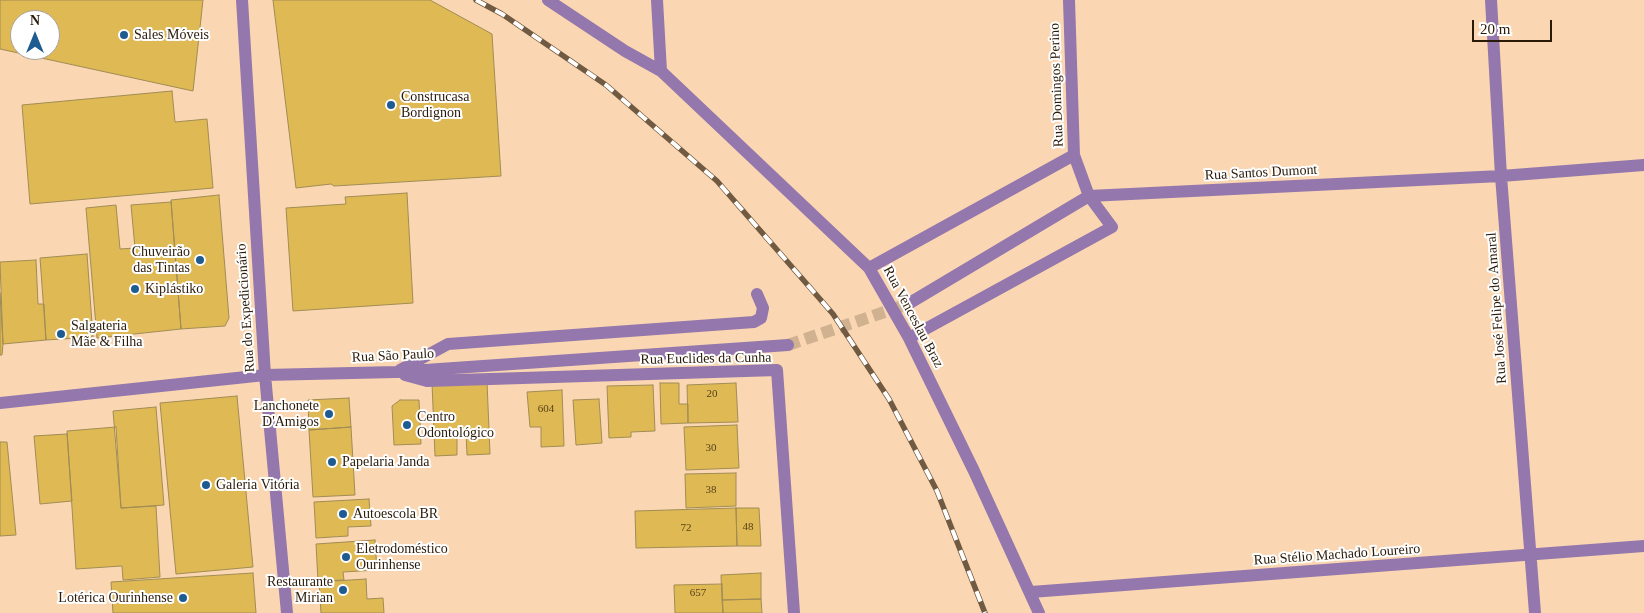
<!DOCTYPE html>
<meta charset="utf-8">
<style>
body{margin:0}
#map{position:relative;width:1644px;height:613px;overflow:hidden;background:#fad7b2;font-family:Georgia,serif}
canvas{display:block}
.north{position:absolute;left:10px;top:10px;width:50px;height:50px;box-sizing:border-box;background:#fff;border:1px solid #aaa39c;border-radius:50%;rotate:0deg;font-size:14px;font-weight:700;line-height:20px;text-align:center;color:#2a1a08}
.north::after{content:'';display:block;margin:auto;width:18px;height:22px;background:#1d5b91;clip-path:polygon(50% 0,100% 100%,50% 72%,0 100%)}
.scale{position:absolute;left:1472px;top:20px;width:80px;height:22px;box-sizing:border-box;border:2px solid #2a1a08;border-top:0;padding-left:6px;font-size:15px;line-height:18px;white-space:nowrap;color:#2a1a08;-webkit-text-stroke:4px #fff;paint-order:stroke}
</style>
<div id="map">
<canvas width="1644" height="613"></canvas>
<div class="north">N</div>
<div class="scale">20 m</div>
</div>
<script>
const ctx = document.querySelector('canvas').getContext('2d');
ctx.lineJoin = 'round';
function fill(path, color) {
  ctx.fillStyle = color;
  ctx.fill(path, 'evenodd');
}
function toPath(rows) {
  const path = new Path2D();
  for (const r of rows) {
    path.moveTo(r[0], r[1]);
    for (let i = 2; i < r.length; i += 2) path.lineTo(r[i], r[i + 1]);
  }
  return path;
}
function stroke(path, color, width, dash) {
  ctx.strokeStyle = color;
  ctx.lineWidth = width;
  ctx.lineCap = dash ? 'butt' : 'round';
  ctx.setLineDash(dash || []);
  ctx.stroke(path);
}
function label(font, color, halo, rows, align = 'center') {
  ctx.font = font + ' Georgia,serif';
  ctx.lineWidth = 4;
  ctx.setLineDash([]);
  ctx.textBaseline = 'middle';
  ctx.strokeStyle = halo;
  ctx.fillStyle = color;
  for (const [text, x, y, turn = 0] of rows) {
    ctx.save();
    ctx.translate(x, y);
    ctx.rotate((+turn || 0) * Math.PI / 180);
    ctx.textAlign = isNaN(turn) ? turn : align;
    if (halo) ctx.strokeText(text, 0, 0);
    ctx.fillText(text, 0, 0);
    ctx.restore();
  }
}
const building = toPath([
 [0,0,203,0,193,91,0,49,0,0],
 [20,20,50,20,50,50,20,50,20,20],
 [273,0,430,0,492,34,501,176,334,186,331,184,296,188,273,0],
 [172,91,175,122,207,119,213,188,30,204,22,105,172,91],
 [407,193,413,303,293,311,286,208,346,204,345,197,407,193],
 [219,195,229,318,225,326,181,329,171,200,219,195],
 [171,202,181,329,97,338,86,208,116,205,120,249,135,248,131,205,171,202],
 [87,254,93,337,46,340,40,258,87,254],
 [36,260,38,304,44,304,46,340,3,344,0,262,36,260],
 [0,293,3,344,2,355,0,355,0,293],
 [487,381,490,454,467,455,466,432,457,432,457,455,435,456,432,383,487,381],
 [660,383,679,383,679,404,688,404,688,423,661,424,660,383],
 [736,383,738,422,688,423,687,385,736,383],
 [653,385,655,431,631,432,631,437,609,438,607,386,653,385],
 [562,390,564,446,541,447,541,427,530,427,527,392,562,390],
 [237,396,253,567,176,574,160,403,237,396],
 [349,398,351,427,309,430,308,400,349,398],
 [599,399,602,443,576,445,573,400,599,399],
 [400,400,419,400,421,444,394,445,392,406,400,400],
 [156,407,164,505,121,508,113,411,156,407],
 [737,425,739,468,686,470,684,427,737,425],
 [116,427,121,508,156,506,160,577,123,580,122,566,76,569,67,431,116,427],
 [351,427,355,495,313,497,309,430,351,427],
 [67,434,72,501,40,504,34,436,67,434],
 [0,442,7,442,16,535,0,536,0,442],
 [736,473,736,506,686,508,685,474,736,473],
 [369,499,371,526,348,527,348,536,316,538,314,502,369,499],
 [736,508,759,508,761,546,737,546,736,508],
 [736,508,737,546,636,548,635,511,736,508],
 [375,540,377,570,343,572,344,580,318,581,316,544,375,540],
 [253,573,256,613,113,613,111,582,253,573],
 [761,573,761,599,722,600,721,575,761,573],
 [366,579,367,599,383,598,384,613,321,613,319,582,366,579],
 [722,584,723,613,675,613,674,585,722,584],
 [761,599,762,613,723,613,722,600,761,599]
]);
fill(building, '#dfb954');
stroke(building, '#a18c54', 1);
stroke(toPath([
 [788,345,908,304]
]), '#d0b190', 12, [12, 6]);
stroke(toPath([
 [242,0,265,375,287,613],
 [548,0,625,51,661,71,869,268,909,338,974,471,1039,613],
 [657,0,661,71],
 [1491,0,1501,176,1535,613],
 [869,268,1074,155],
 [908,304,1089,196,1501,176,1644,165],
 [909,338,1112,227,1089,196,1074,155,1069,0],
 [400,370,448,344,754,322,761,318,763,308,757,294],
 [405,375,427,381,777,370,794,613],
 [0,403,265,375,396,372,788,345],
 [1031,592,1644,546]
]), '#9477ac', 12);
const rail = toPath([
 [476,0,502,14,606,85,717,181,833,314,889,399,937,491,985,613]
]);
stroke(rail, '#715a42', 5.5);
stroke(rail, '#fff', 4, [11]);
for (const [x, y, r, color] of [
 [124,35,5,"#1d5b91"],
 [391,105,5,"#1d5b91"],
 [200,260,5,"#1d5b91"],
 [135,289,5,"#1d5b91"],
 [61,334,5,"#1d5b91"],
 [329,414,5,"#1d5b91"],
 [407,425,5,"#1d5b91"],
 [332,462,5,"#1d5b91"],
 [206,485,5,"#1d5b91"],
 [343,514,5,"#1d5b91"],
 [346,557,5,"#1d5b91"],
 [343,590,5,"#1d5b91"],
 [183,598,5,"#1d5b91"]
]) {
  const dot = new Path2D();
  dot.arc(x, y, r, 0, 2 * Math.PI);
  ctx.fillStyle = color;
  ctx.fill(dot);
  stroke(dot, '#fff', 2);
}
label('11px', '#57421b', null, [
 ["20",712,394],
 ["604",546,409],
 ["30",711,448],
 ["38",711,490],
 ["48",748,527],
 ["72",686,528],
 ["657",698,593]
]);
label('14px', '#2a1a08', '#fff', [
 ["Sales Móveis",134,35],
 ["Construcasa",401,97],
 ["Bordignon",401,113],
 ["Chuveirão",190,252,"right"],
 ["das Tintas",190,268,"right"],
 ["Kiplástiko",145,289],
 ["Salgateria",71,326],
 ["Mãe & Filha",71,342],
 ["Lanchonete",319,406,"right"],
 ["D'Amigos",319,422,"right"],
 ["Centro",417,417],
 ["Odontológico",417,433],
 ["Papelaria Janda",342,462],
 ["Galeria Vitória",216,485],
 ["Autoescola BR",353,514],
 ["Eletrodoméstico",356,549],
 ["Ourinhense",356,565],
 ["Restaurante",333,582,"right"],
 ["Mirian",333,598,"right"],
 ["Lotérica Ourinhense",173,598,"right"]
], 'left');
label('14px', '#2a1a08', '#fff', [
 ["Rua Domingos Perino",1057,85,-92],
 ["Rua Santos Dumont",1261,173,-3],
 ["Rua do Expedicionário",246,308,-94],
 ["Rua José Felipe do Amaral",1497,308,-94],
 ["Rua Venceslau Braz",913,317,62],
 ["Rua São Paulo",393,356,-3],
 ["Rua Euclides da Cunha",706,359,-1],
 ["Rua Stélio Machado Loureiro",1337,555,-4]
]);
</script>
